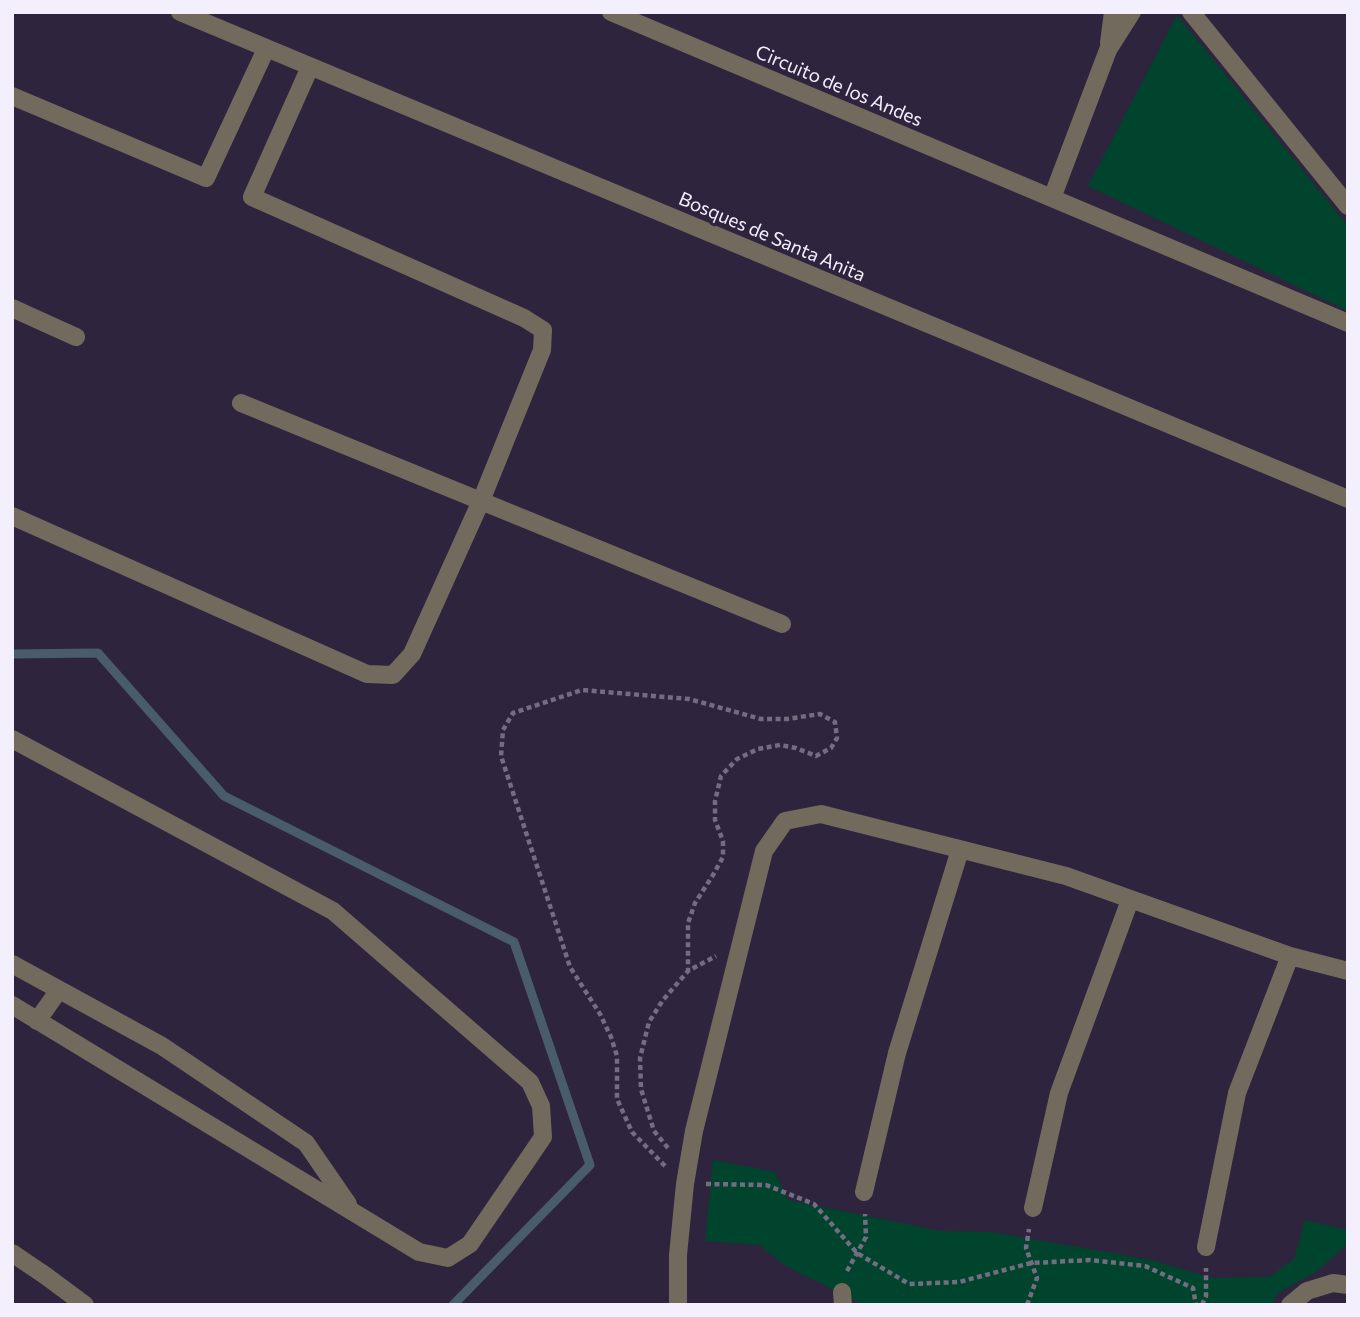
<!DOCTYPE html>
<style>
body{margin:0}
#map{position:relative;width:1360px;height:1317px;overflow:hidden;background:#2e243d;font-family:Commissioner,sans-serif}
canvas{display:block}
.frame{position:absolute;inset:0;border:14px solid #f4effd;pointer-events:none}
</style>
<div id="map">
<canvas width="1360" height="1317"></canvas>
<div class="frame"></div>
</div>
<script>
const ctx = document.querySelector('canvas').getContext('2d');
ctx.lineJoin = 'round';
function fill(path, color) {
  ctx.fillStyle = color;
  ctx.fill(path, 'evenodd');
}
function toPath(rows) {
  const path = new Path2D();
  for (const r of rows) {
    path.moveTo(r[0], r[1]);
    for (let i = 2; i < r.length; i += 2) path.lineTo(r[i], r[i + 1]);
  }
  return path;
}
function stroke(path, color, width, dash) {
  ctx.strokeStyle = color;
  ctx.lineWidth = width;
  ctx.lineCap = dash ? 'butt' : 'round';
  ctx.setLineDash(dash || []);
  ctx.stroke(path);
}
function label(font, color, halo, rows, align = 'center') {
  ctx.font = font + ' Commissioner,sans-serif';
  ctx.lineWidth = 6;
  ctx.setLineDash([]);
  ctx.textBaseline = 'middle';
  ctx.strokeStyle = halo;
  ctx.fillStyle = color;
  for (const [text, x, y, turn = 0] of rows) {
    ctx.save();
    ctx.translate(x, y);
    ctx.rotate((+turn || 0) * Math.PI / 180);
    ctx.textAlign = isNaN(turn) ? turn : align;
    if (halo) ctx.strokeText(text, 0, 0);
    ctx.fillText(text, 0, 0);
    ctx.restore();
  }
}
fill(toPath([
 [1177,15,1348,226,1348,311,1088,186],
 [713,1160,775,1172,788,1200,941,1231,991,1232,1101,1251,1155,1261,1211,1278,1269,1277,1294,1259,1305,1220,1348,1230,1348,1244,1317,1271,1278,1293,1272,1305,864,1305,784,1265,760,1245,705,1241]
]), '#00442d');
stroke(toPath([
 [12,654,98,653,224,796,514,942,590,1165,453,1305]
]), '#495c6b', 9);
stroke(toPath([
 [668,1148,654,1131,641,1089,640,1058,649,1022,663,1000,688,971],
 [665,1166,632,1132,617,1099,617,1056,611,1037,600,1014,570,967,501,756,503,730,513,713,582,690,689,699,761,719,787,719,820,714,835,722,837,738,831,748,816,756,796,748,780,745,758,749,737,759,721,776,715,801,715,820,723,841,723,857,713,875,695,903,688,923,688,971,716,956],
 [706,1184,766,1185,814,1204,857,1253,909,1284,959,1282,1031,1263,1090,1260,1145,1266,1193,1288,1196,1305],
 [847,1271,866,1237,865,1214],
 [1027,1305,1037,1278,1026,1248,1029,1229],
 [1202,1305,1206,1296,1206,1268]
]), '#746c81', 4.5, [5, 3.5]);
stroke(toPath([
 [180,12,1348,499],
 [611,12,1348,323],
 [1191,12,1348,206],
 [1109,43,1113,12],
 [12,96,206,178,266,49],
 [1052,198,1108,50,1132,12],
 [12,308,76,337],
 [241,403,782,624],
 [12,516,367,674,393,675,412,654,481,501,542,350,543,330,524,318,252,197,310,67],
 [12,739,333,911,530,1082,541,1106,543,1137,470,1244,448,1258,419,1252,12,1005],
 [12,964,162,1046,306,1143,348,1204],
 [37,1021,59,990],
 [864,1192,897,1053,960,850],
 [1033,1208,1059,1093,1130,900],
 [1206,1247,1237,1093,1290,956],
 [12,1253,46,1276,85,1305],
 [842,1292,843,1305],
 [678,1305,678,1255,685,1184,694,1131,764,851,785,821,821,814,1066,876,1290,956,1348,971],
 [1290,1305,1307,1291,1333,1283,1348,1285]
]), '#736a5e', 18);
label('19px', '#f4effd', '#2e243d', [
 ["Circuito de los Andes",839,86,23],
 ["Bosques de Santa Anita",772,237,23]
]);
</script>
